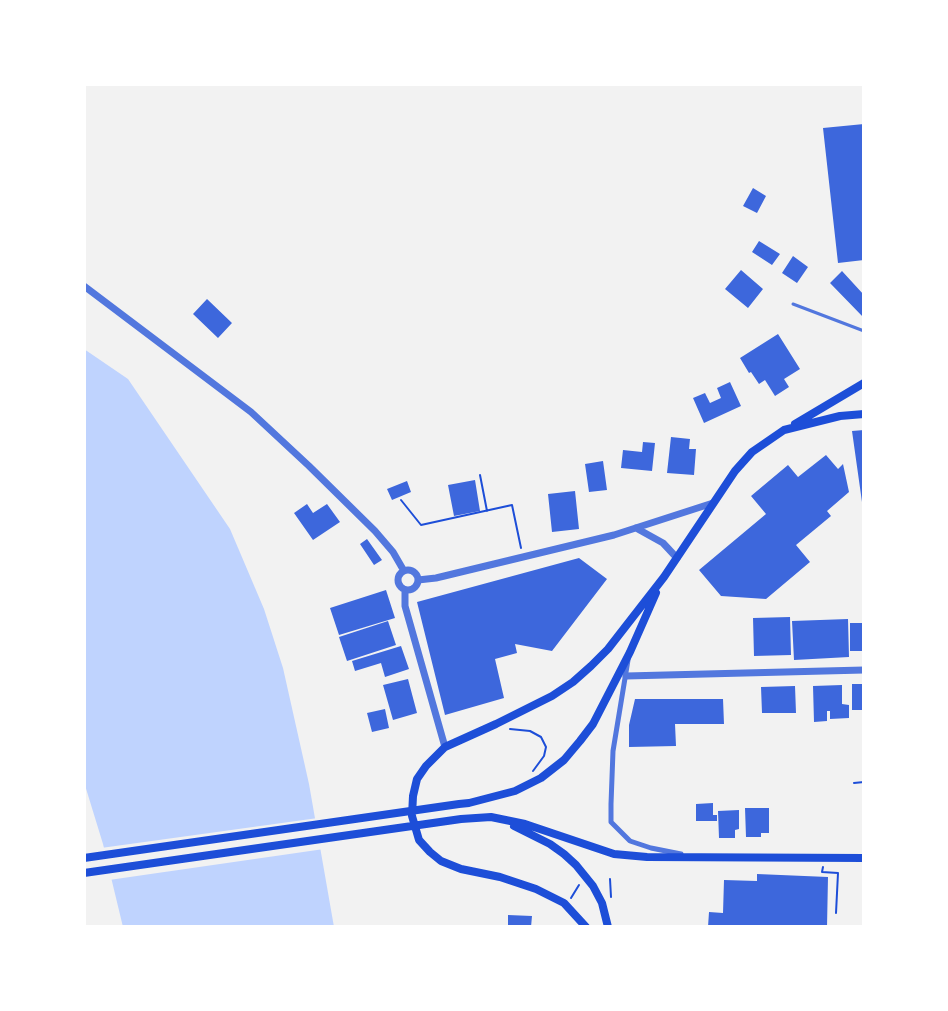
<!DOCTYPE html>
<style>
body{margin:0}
#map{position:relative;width:948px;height:1011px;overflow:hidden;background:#f2f2f2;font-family:"Archivo Narrow",sans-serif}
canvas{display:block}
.frame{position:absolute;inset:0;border:86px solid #fff;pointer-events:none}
</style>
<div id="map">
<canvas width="948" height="1011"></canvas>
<div class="frame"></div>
</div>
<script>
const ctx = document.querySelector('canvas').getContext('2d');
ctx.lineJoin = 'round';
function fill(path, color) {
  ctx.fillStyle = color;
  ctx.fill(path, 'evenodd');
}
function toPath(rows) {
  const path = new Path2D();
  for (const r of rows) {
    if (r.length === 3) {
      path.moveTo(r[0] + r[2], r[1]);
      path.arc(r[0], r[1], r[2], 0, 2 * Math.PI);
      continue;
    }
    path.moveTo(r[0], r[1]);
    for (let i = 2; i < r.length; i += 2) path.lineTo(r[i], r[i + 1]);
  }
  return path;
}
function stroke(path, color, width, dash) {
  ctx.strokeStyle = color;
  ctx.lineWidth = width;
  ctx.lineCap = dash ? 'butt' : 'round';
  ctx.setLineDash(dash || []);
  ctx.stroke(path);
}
fill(toPath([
 [84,349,128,379,230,529,264,609,283,668,309,784,334,927,123,927,103,844,84,782]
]), '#bfd3fe');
fill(toPath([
 [318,818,324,849,109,880,101,848]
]), '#f2f2f2');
fill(toPath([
 [864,124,864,260,838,263,823,128],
 [753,188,766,196,757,213,743,206],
 [759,241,780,254,772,265,752,252],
 [793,256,808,267,797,283,782,273],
 [741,270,763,289,748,308,725,289],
 [842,271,864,295,864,316,863,317,830,283],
 [207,299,232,323,218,338,193,314],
 [778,334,800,369,784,379,789,387,775,396,765,380,759,384,751,372,749,373,740,358],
 [730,382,741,406,704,423,693,398,705,393,710,403,721,398,717,388],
 [864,430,864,502,862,502,852,431],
 [671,437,690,439,689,449,696,449,694,475,667,473],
 [643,442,655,443,652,471,621,468,623,450,642,452],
 [826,455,838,469,843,464,849,492,827,511,831,516,796,545,810,562,766,599,721,596,699,570,766,514,751,496,788,465,798,477],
 [603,461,607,490,589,492,585,464],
 [475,480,480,511,454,516,448,485],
 [407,481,411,492,392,500,387,489],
 [575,491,579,529,552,532,548,494],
 [307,504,313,513,327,504,340,522,313,540,294,513],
 [367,539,382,560,374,565,360,544],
 [579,558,607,579,552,651,515,644,517,653,495,659,504,698,445,715,417,602],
 [386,590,395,618,339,635,330,608],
 [790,617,791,655,754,656,753,618],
 [848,619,849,657,794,660,792,621],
 [388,621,396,645,347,661,339,637],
 [850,623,864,623,864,651,850,651],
 [401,646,409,669,385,677,381,663,355,671,352,661],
 [408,679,417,713,393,720,383,685],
 [852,684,864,684,864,710,852,710],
 [842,685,842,704,849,705,849,718,830,719,830,711,827,711,827,721,814,722,813,686],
 [795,686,796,713,762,713,761,687],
 [635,699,723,699,724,724,675,724,676,746,629,747,629,725],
 [385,709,389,728,372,732,367,713],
 [713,803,713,815,717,815,717,821,696,821,696,804],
 [745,808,769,808,769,833,761,833,761,837,746,837],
 [739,810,739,829,735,830,735,838,719,838,718,811],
 [757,874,828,877,827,927,708,927,709,912,723,913,724,880,757,881],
 [508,915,532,916,531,927,508,927]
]), '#3d67dc');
stroke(toPath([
 [480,475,487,511],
 [401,500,421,525,512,505,521,548],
 [510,729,530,731,541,737,546,747,544,756,533,771],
 [854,783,864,782],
 [823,867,822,872,838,873,836,913],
 [610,879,611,897],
 [571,898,579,885]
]), '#1d4ed8', 2);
stroke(toPath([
 [793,304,864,331]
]), '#5277de', 3);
stroke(toPath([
 [628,660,613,751,611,804,611,822,630,841,651,848,681,854]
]), '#5277de', 5);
stroke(toPath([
 [84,286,251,412,309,466,375,531,393,552,404,571],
 [636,528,663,543,677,558],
 [408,580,10],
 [418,580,436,578,614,535,713,503],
 [405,590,405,606,445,747],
 [626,676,864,670]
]), '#5277de', 7);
stroke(toPath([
 [795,424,864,383],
 [514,826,550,844,564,854,576,865,593,886,602,903,608,927],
 [84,858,459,804,469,803,515,791,541,778,564,760,580,741,593,724,630,652,656,593],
 [84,873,461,819,491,817,525,824,614,854,647,857,864,858],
 [586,927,564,903,536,889,500,877,461,869,441,861,430,852,419,840,412,816,413,796,417,779,426,766,445,747,496,724,552,696,573,682,591,666,608,649,664,577,735,471,752,452,784,430,840,416,864,414]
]), '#1d4ed8', 8);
</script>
